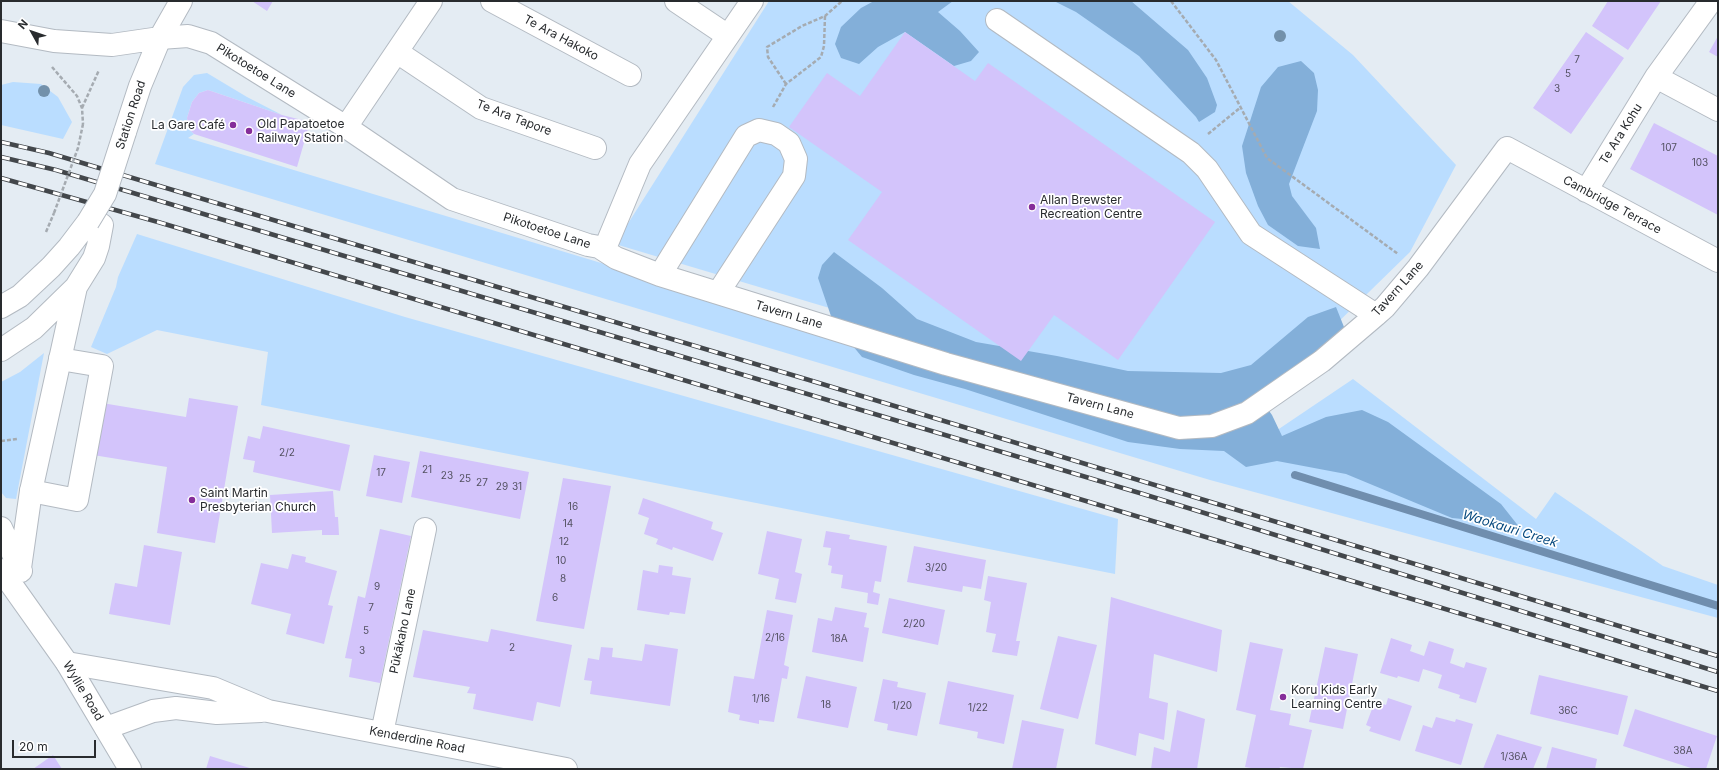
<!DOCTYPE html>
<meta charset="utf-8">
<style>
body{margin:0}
#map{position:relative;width:1719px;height:770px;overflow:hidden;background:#e4ecf3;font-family:Inter,sans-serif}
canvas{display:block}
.frame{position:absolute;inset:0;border:2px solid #282b2e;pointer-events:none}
.north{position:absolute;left:12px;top:12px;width:40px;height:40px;-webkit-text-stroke:3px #fff;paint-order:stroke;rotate:310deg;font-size:11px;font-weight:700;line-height:16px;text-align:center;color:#282b2e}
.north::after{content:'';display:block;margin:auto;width:14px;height:18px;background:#282b2e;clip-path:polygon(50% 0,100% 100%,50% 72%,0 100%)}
.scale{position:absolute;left:12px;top:740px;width:84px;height:18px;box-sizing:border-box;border:2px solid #282b2e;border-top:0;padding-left:5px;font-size:12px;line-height:14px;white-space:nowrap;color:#282b2e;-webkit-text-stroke:3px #fff;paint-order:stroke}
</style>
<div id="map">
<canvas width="1719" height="770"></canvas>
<div class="frame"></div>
<div class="north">N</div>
<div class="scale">20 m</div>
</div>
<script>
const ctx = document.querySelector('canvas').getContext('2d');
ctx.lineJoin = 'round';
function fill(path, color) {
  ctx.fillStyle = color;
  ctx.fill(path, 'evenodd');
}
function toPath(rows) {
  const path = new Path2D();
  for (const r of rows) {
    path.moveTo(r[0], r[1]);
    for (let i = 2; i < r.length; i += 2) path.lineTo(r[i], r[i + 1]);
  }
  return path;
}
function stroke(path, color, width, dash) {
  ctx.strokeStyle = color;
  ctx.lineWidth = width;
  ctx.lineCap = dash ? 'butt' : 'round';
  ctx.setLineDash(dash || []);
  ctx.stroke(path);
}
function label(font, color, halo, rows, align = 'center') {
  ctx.font = font + ' Inter,sans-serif';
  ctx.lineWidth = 3.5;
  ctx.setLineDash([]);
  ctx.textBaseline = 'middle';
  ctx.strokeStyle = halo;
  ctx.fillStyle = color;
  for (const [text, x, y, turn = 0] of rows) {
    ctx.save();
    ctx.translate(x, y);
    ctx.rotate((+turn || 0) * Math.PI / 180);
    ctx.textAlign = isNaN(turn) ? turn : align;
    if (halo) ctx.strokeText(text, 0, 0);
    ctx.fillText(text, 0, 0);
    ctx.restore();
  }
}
fill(toPath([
 [769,1,1288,1,1353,55,1456,165,1410,252,1328,332,1181,413,615,244],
 [207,73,247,97,282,115,208,90,199,93,192,102,187,118,189,129,194,134,188,138,1173,436,1264,439,1353,379,1536,519,1555,492,1663,566,1718,585,1718,618,1210,480,155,164,183,87,194,75],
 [13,82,41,84,58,97,72,122,63,139,1,125,1,85],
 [137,234,405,317,1118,519,1115,574,261,405,268,352,157,330,107,354,91,347,116,287,118,277],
 [44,353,16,499,6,498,1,492,1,382,20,372]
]), '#baddff');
fill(toPath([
 [874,1,953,1,938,12,960,31,979,52,971,61,954,66,905,32,878,47,859,64,841,58,835,44,841,27,861,8],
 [1054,1,1131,1,1188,50,1207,78,1217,105,1215,112,1199,122,1196,117,1139,56,1076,12],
 [1301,61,1314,73,1318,90,1317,111,1289,184,1292,196,1316,228,1320,249,1298,246,1268,225,1258,206,1246,173,1242,146,1261,87,1278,67],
 [834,252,882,288,917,319,976,342,1057,356,1128,371,1221,373,1251,365,1308,317,1336,307,1344,327,1304,368,1286,372,1257,394,1272,415,1282,436,1326,417,1362,410,1388,422,1501,504,1520,528,1502,523,1452,518,1346,474,1277,461,1246,467,1224,451,1180,449,1128,442,965,389,914,375,862,357,833,322,818,278,822,265]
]), '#83afd9');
stroke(toPath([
 [1295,475,1718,606]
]), '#708eae', 8);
fill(toPath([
 [252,1,273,1,267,11],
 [1608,1,1661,1,1628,50,1592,26],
 [905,32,975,81,988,63,1215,222,1118,360,1054,315,1021,361,848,240,882,192,789,127,827,73,860,96],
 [1586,32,1624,58,1571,134,1533,108],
 [1718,36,1718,57,1709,52],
 [208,90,282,115,310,122,297,167,194,134,189,129,187,118,192,102,199,93],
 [1654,123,1718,156,1718,215,1630,169],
 [189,398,238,406,215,543,157,533,167,467,93,455,102,403,186,417],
 [263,426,350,445,340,491,253,472,255,461,243,459,248,436,260,439],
 [420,451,529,472,520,519,411,497],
 [374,455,410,462,402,503,366,496],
 [563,478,611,486,584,629,536,621],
 [333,491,335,517,338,517,339,535,322,535,322,530,272,533,270,495],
 [643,498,713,522,711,529,723,533,713,561,673,547,672,550,656,544,658,539,644,534,649,518,638,514],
 [380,529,411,536,380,683,349,677,352,659,345,658,358,596,365,598],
 [767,531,802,539,795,572,802,574,796,603,775,599,779,579,758,574],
 [826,531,850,535,849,539,887,546,881,582,875,581,873,592,880,594,878,605,867,603,868,593,841,588,843,575,831,573,832,566,828,565,831,548,823,547],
 [144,545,182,552,170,625,109,614,115,583,137,587],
 [914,546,986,560,981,589,963,586,962,592,907,582],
 [292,554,306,557,305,562,337,571,328,605,333,606,324,644,286,634,291,614,251,604,261,563,288,569],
 [659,565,673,567,672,575,691,578,685,614,670,612,669,615,637,610,643,570,658,573],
 [988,576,1027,583,1016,641,1020,641,1017,656,992,652,996,634,986,632,991,602,984,600],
 [1111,597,1222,630,1217,672,1154,654,1149,698,1168,703,1164,740,1139,733,1136,756,1095,744],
 [889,598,945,610,938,645,882,633],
 [835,607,867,613,864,627,869,628,863,662,812,652,818,618,832,621],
 [767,610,793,615,784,665,789,667,787,679,782,678,774,722,759,720,759,724,739,720,740,715,728,712,734,676,754,679],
 [491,629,572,645,560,707,537,702,533,721,473,709,476,694,467,693,470,687,413,677,423,630,488,642],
 [1058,636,1097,645,1078,719,1040,709],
 [1391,638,1412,645,1410,651,1424,656,1429,641,1442,645,1454,649,1450,663,1464,668,1466,662,1487,668,1476,703,1459,698,1460,695,1438,688,1442,675,1433,672,1423,669,1419,682,1398,676,1397,678,1380,673],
 [1250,642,1283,649,1270,710,1291,714,1289,725,1312,730,1303,769,1280,767,1279,769,1257,769,1245,767,1256,715,1236,710],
 [645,644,678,649,670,706,590,694,592,681,584,680,588,658,599,660,601,647,613,648,612,657,642,661],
 [1325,647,1358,654,1343,729,1309,722],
 [1539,675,1628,696,1618,735,1530,714],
 [806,676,857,687,848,728,797,718],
 [883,679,898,682,897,687,926,693,917,736,887,730,888,724,874,721],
 [948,681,1014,695,1004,744,977,738,978,732,939,724],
 [1388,698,1412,706,1400,741,1369,731,1371,727,1366,725,1375,701,1386,705],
 [1635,709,1717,736,1706,769,1694,769,1623,746],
 [1177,710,1205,719,1197,769,1151,769,1154,747,1170,752],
 [1436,717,1455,722,1456,719,1473,724,1461,765,1415,751,1423,725,1432,728],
 [1022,720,1064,729,1056,769,1012,769],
 [1497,734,1542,747,1533,769,1483,769],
 [1552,747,1597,759,1595,769,1546,769],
 [53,755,62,769,33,769],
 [210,756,253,769,206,769]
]), '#d3c4fb');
const minor = toPath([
 [492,1,630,75],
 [676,1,728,36],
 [997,20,1191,153,1207,169,1251,234,1376,315],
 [160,38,188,36,211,43,346,127,452,199,588,245,599,247,605,245,608,241,640,164,752,1],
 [397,52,481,108,595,148],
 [1656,77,1718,110],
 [346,127,431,1],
 [1586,191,1656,77,1711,1],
 [599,247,616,258,660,275,946,364,1179,428,1212,426,1247,413,1322,361,1376,315,1385,307,1418,268,1507,148,1718,261],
 [660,275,746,136,759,130,776,134,789,143,796,159,794,176,718,293],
 [31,491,77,500,102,366,60,359],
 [67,663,213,688,268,711,566,769],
 [106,728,153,711,176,708,217,713,261,711],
 [382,733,425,529]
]);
const major = toPath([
 [1,31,54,41,112,45,160,38],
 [125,132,140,86,160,38,181,1],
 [1,307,20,296,51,267,69,247,88,222],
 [1,350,34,328,76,287,94,258,98,246,102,225],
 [1,528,21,571],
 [20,568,31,491,76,287],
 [1,570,67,663,130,769]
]);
stroke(minor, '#b3bac2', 24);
stroke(major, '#b3bac2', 24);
stroke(toPath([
 [1171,1,1216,60,1267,158,1398,254],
 [52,67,77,96,82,108,83,124],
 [786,84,768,57,767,47,802,26,825,16,842,1],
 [773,107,786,84,821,57,824,46,825,16],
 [82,108,99,70],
 [1208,134,1241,107],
 [46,232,54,213],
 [1,441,17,439]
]), '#a5abb1', 2.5, [4, 2]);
stroke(minor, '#fff', 22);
stroke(major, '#fff', 22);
const rail = toPath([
 [1,142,49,153,809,380,1718,656],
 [1,157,56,170,1143,494,1718,672],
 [1,178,158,222,1718,691]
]);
stroke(rail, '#43474b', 4.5);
stroke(rail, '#fff', 3, [9]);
const majorBridge = toPath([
 [88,222,105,194,125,132]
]);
stroke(majorBridge, '#b3bac2', 24, []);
stroke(toPath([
 [54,213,78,148,83,124]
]), '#a5abb1', 2.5, [4, 2]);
stroke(majorBridge, '#fff', 22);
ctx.fillStyle = '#7391ab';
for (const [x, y] of [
 [1280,36],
 [44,91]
]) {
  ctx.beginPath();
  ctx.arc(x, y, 6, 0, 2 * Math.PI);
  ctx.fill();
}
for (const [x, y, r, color] of [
 [233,125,4,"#852d9a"],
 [249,131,4,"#852d9a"],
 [1032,207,4,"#852d9a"],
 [192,500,4,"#852d9a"],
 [1283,697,4,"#852d9a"]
]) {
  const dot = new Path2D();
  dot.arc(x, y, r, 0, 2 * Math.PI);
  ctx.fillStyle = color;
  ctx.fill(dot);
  stroke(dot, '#fff', 1.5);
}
label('10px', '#535161', null, [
 ["7",1577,60],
 ["5",1568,74],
 ["3",1557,89],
 ["107",1669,148],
 ["103",1700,163],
 ["2/2",287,453],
 ["21",427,470],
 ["17",381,473],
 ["23",447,476],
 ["25",465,479],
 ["27",482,483],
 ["29",502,487],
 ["31",517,487],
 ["16",573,507],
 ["14",568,524],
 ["12",564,542],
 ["10",561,561],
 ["3/20",936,568],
 ["8",563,579],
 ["9",377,587],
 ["6",555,598],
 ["7",371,608],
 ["2/20",914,624],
 ["5",366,631],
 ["2/16",775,638],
 ["18A",839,639],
 ["2",512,648],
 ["3",362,651],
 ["1/16",761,699],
 ["18",826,705],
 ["1/20",902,706],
 ["1/22",978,708],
 ["36C",1568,711],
 ["38A",1683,751],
 ["1/36A",1514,757]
]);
label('12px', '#282b2e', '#fff', [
 ["Te Ara Hakoko",561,38,28],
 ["Pikotoetoe Lane",256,71,32],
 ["Station Road",131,115,-72],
 ["Te Ara Tapore",514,118,21],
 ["Te Ara Kohu",1621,134,-58],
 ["Cambridge Terrace",1612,205,28],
 ["Pikotoetoe Lane",547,231,18],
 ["Tavern Lane",1398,289,-48],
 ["Tavern Lane",789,315,17],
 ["Tavern Lane",1100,406,15],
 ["Pūkākaho Lane",403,631,-78],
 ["Wyllie Road",83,691,59],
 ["Kenderdine Road",417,740,11]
]);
label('12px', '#282b2e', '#fff', [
 ["Old Papatoetoe",257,124],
 ["Railway Station",257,138],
 ["La Gare Café",225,125,"right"],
 ["Allan Brewster",1040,200],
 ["Recreation Centre",1040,214],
 ["Saint Martin",200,493],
 ["Presbyterian Church",200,507],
 ["Koru Kids Early",1291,690],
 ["Learning Centre",1291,704]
], 'left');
label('italic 13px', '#074a7f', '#fff', [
 ["Waokauri Creek",1510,529,17]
]);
</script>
